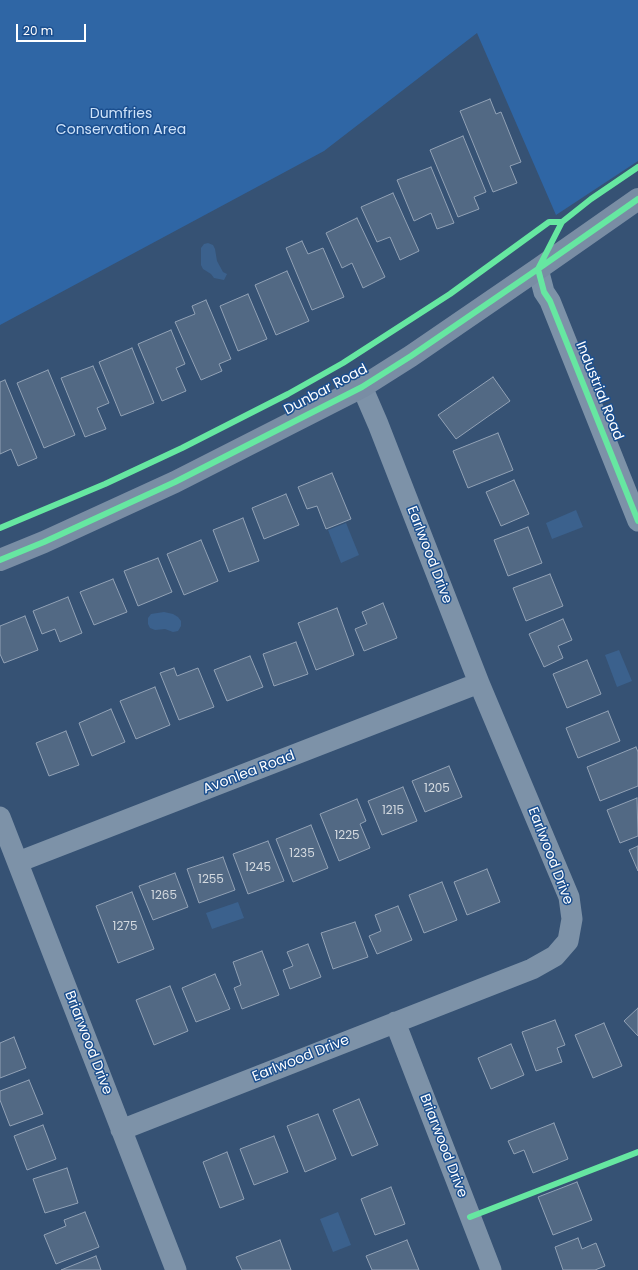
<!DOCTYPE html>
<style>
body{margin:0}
#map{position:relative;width:638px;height:1270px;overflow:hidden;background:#365274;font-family:Poppins,sans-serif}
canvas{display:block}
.scale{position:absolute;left:16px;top:24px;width:70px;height:18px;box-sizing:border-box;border:2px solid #fff;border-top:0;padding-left:5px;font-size:12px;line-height:14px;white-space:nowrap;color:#fff;-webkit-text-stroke:3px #1b4f8f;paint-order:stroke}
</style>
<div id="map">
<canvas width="638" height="1270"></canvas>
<div class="scale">20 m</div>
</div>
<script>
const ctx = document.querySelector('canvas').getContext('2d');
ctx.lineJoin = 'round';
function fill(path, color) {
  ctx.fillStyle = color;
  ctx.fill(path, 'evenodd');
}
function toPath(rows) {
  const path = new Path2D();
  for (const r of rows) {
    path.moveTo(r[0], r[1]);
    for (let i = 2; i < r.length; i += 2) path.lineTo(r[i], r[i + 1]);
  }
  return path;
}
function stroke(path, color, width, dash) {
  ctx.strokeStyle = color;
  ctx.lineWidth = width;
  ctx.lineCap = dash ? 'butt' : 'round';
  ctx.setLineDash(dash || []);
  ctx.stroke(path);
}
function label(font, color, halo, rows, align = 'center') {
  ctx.font = font + ' Poppins,sans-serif';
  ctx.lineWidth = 3;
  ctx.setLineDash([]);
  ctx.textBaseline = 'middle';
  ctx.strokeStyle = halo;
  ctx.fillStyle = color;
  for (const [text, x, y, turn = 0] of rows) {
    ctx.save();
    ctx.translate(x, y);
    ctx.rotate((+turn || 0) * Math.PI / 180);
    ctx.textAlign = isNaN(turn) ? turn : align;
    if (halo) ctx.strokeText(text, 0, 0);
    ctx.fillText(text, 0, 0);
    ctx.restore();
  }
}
fill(toPath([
 [0,0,638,0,638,161,556,215,477,33,324,151,0,325]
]), '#2f66a5');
fill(toPath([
 [208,243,213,245,215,249,217,261,223,272,227,274,224,280,214,278,211,274,203,269,201,265,201,248,204,244],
 [576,510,583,527,552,539,546,523],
 [346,523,359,555,341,563,328,530],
 [164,612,173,614,178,617,181,621,181,626,178,631,173,632,165,629,155,630,150,628,148,624,148,618,151,614],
 [619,650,632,681,617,687,605,655],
 [238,902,244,918,212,929,206,913],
 [338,1212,351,1245,333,1252,320,1219]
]), '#3b618d');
const building = toPath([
 [490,99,496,114,501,112,521,162,510,166,517,183,493,192,460,111,490,99],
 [463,136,486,192,474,197,479,209,458,217,430,150,463,136],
 [431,167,454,223,437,229,431,213,414,221,397,180,431,167],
 [393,193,419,251,400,260,390,237,377,242,361,207,393,193],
 [357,218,385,277,363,288,352,263,342,268,326,233,357,218],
 [302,241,308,254,323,248,344,297,312,310,286,248,302,241],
 [287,271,309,321,276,335,255,285,287,271],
 [248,294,267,339,238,351,220,306,248,294],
 [206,300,231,359,219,364,222,371,201,380,175,322,195,314,192,306,206,300],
 [171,330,185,364,176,368,186,391,162,401,138,344,171,330],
 [132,348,154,403,121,416,99,362,132,348],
 [93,366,109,403,97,408,106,429,85,437,61,378,93,366],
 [48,370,75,435,44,448,17,383,48,370],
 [493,377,510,401,456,439,438,415,493,377],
 [5,380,37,458,18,466,11,449,0,454,0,382,5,380],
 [498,433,513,470,468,488,453,451,498,433],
 [332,473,351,519,326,529,317,506,307,509,298,487,332,473],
 [514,480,529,514,501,526,486,492,514,480],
 [286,494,299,525,264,539,252,508,286,494],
 [243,518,259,561,229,572,213,530,243,518],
 [528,527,542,563,508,576,494,540,528,527],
 [201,540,218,581,184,595,167,554,201,540],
 [158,558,172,592,138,606,124,571,158,558],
 [550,574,563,606,526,621,513,588,550,574],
 [113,579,127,612,94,625,80,592,113,579],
 [68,597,82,633,60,642,55,629,42,634,33,611,68,597],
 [383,603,397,638,364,651,355,629,367,624,362,612,383,603],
 [337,608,354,655,316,670,298,623,337,608],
 [25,616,38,650,4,663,0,654,0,626,25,616],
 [563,619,572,640,558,646,563,658,544,667,529,634,563,619],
 [296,642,308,674,274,686,263,654,296,642],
 [250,656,263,687,227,701,214,670,250,656],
 [587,660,601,694,567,708,553,674,587,660],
 [174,668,177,676,198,668,214,707,179,720,160,673,174,668],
 [155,687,170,725,136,739,120,701,155,687],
 [111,709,125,742,92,756,79,723,111,709],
 [608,711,620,741,578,758,566,728,608,711],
 [66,731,79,765,49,776,36,743,66,731],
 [636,747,638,752,638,786,600,801,587,767,636,747],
 [449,766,462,797,425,812,412,781,449,766],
 [403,787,417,821,382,835,368,801,403,787],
 [637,798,638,836,620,843,607,810,637,798],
 [357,799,366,821,360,824,370,848,339,861,320,814,357,799],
 [311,825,328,868,293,882,276,839,311,825],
 [268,841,284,881,248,894,233,854,268,841],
 [638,846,638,871,629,850,638,846],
 [223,857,235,890,199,903,187,869,223,857],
 [487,869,500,902,467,915,454,882,487,869],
 [175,873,188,907,153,920,139,886,175,873],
 [442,882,457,920,424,933,409,895,442,882],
 [132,892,154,949,118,963,96,906,132,892],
 [398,906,412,940,377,954,369,936,381,931,375,915,398,906],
 [355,922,368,957,333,969,321,933,355,922],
 [308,944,321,977,290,989,283,970,293,966,287,952,308,944],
 [262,951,279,995,242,1009,234,988,241,985,233,962,262,951],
 [215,974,230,1009,196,1022,182,988,215,974],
 [170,986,188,1031,154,1045,136,1000,170,986],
 [638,1008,638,1036,624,1021,638,1008],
 [555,1020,565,1045,557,1048,562,1062,536,1071,522,1032,555,1020],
 [604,1023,622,1066,593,1078,575,1035,604,1023],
 [14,1037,26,1068,0,1078,0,1043,14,1037],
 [511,1044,524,1075,491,1089,478,1058,511,1044],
 [29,1080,43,1114,10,1126,0,1100,0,1091,29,1080],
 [359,1099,378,1145,352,1156,333,1110,359,1099],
 [318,1114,336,1159,305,1172,287,1126,318,1114],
 [554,1123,568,1159,533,1173,524,1150,514,1154,508,1141,554,1123],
 [43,1125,56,1159,27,1170,14,1136,43,1125],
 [274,1136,288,1172,254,1185,240,1149,274,1136],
 [227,1152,244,1199,220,1208,203,1162,227,1152],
 [67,1168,78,1203,45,1213,33,1179,67,1168],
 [577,1182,592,1220,553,1235,538,1197,577,1182],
 [391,1187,405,1224,375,1235,361,1199,391,1187],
 [85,1212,99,1247,56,1264,44,1235,66,1226,64,1220,85,1212],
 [578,1238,582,1249,596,1243,605,1266,595,1270,563,1270,555,1247,578,1238],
 [280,1240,291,1270,242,1270,236,1257,280,1240],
 [407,1240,419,1270,372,1270,366,1256,407,1240],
 [96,1256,101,1270,61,1270,96,1256]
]);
fill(building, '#526984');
stroke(building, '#92a2b6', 1);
stroke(toPath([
 [538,269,544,292,550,301,638,521],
 [0,817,176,1270],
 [18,862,479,683],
 [395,1022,491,1270],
 [121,1130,532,969,555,956,568,941,572,919,569,897,479,683,378,424,362,387]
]), '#7d92a8', 21);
stroke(toPath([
 [0,560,44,542,175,482,362,387,411,356,538,269,638,199]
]), '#798da4', 22);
stroke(toPath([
 [638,167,591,199,562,222,538,269,544,292,550,301,638,521],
 [0,528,105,484,182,448,288,394,343,363,450,294,549,222,562,222],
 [0,560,44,542,175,482,362,387,411,356,538,269,638,199],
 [470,1217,638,1152]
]), '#66e7a1', 6);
label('12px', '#d4dae0', null, [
 ["1205",437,789],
 ["1215",393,811],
 ["1225",347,836],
 ["1235",302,854],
 ["1245",258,868],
 ["1255",211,880],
 ["1265",164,896],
 ["1275",125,927]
]);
label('14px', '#cfe3fa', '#1b4f8f', [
 ["Dumfries",121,114],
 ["Conservation Area",121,130]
]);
label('14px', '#fff', '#1b4f8f', [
 ["Dunbar Road",326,390,-28],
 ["Industrial Road",599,391,68],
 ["Earlwood Drive",429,555,69],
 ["Avonlea Road",249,773,-21],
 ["Earlwood Drive",550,856,69],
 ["Briarwood Drive",88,1043,69],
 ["Earlwood Drive",301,1059,-22],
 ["Briarwood Drive",443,1146,69]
]);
</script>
